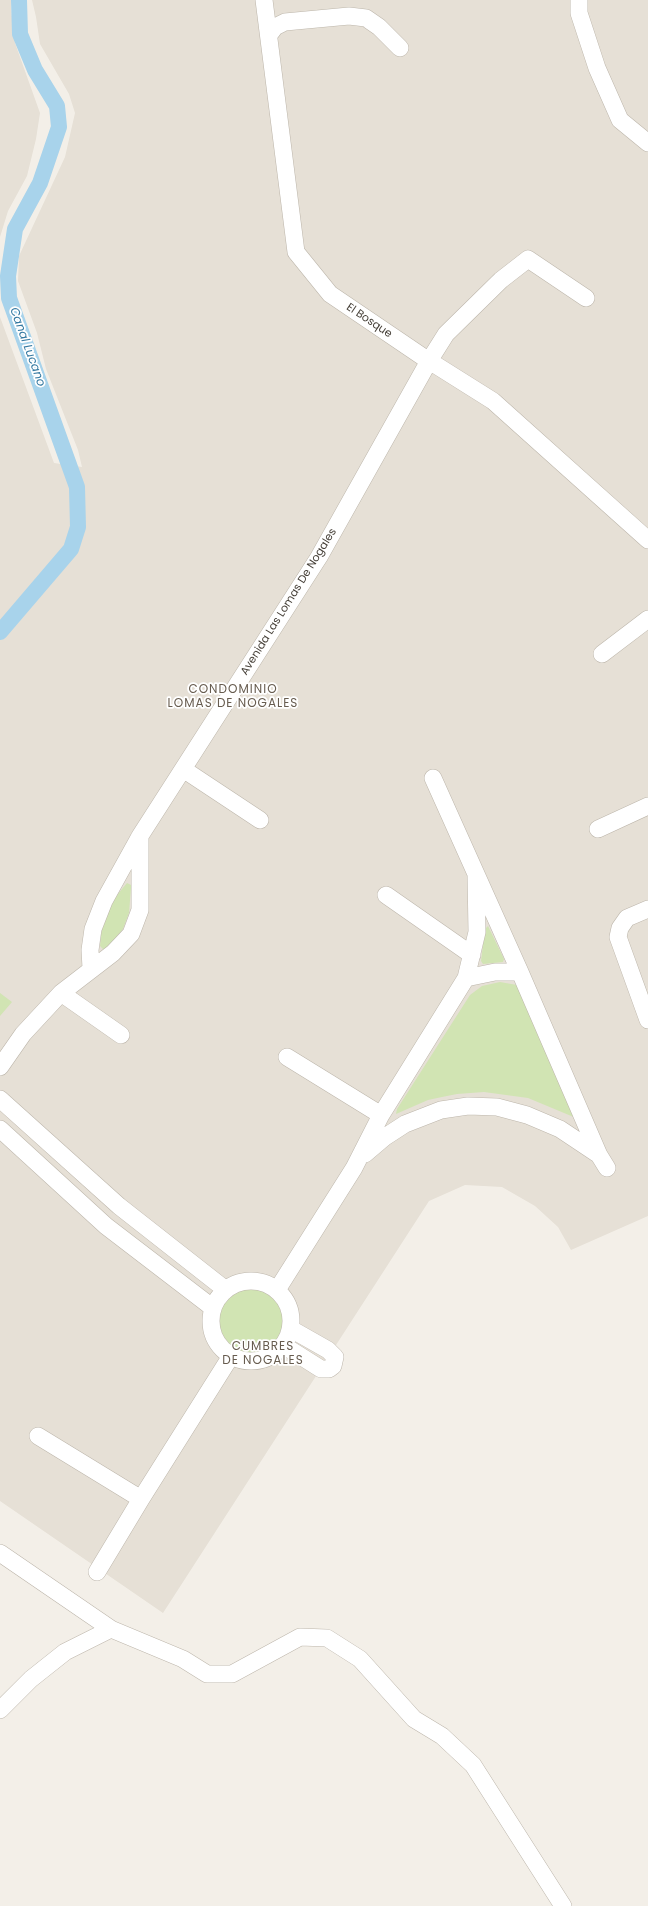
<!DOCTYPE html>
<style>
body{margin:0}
canvas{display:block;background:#f3efe8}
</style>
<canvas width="648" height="1906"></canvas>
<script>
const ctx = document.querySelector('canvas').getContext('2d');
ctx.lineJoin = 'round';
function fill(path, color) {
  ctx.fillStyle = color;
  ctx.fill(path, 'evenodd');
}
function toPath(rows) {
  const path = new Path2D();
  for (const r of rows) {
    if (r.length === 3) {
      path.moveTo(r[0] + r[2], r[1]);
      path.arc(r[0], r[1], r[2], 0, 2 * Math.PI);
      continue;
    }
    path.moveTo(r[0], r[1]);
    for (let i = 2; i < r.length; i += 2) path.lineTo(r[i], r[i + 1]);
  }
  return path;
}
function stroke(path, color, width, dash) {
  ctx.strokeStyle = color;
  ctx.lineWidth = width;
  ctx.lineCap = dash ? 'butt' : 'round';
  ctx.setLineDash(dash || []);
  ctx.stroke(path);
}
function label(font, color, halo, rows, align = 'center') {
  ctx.font = font + ' Poppins,sans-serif';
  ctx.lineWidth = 3.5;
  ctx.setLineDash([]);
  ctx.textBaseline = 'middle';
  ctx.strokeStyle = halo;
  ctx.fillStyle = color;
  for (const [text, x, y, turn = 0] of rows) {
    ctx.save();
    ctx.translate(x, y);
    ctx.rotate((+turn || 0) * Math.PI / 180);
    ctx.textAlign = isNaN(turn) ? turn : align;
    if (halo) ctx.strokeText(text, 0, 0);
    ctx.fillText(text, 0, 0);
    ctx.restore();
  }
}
fill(toPath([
 [0,0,11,0,11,9,15,43,40,113,36,139,27,176,8,211,0,237],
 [32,0,648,0,648,1216,571,1250,558,1227,535,1206,502,1187,465,1185,429,1201,163,1613,0,1501,0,317,54,463,82,467,78,450,46,369,37,333,18,281,19,256,65,157,75,113,69,94,40,44,36,17]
]), '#e6e0d6');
fill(toPath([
 [127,883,131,885,131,888,129,913,123,929,107,949,103,949,100,946,102,925,112,901],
 [488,926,504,959,503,962,483,964,481,961,485,929],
 [500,982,517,985,576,1118,528,1098,484,1092,457,1094,442,1097,428,1100,396,1114,397,1109,470,995,482,986],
 [0,993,12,1002,0,1016],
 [251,1321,33]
]), '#d1e4b3');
stroke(toPath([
 [0,632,71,549,78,527,77,487,9,298,8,276,15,229,40,183,59,127,57,106,35,70,20,34,19,0]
]), '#a8d3eb', 16);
const minor = toPath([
 [264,0,296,252,330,294,423,357,493,401,648,540],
 [579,0,579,13,597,68,620,120,648,143],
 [269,35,275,27,285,22,349,16,366,18,379,27,400,48],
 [602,654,648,619],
 [183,769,260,820],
 [433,778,520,972,599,1155,607,1168],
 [598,829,648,806],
 [386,895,472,955],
 [648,909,627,918,620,928,618,937,648,1020],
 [91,968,90,950,93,929,104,901,140,836,319,557,429,361,446,334,501,280,528,259,586,298],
 [466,978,495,972,520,972],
 [61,993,121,1035],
 [287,1057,381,1115],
 [0,1067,23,1034,61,993,113,953,131,934,140,910,140,836],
 [0,1099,119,1206,226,1290],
 [0,1129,106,1226,213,1308],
 [365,1154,385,1137,405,1124,441,1110,468,1106,497,1107,527,1115,560,1129,599,1155],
 [251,1321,40],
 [277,1290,354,1168,381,1115,466,978,477,932,476,874],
 [283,1345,321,1369,329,1369,333,1366,335,1357,328,1350,291,1329],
 [38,1436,141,1499],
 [0,1553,111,1629],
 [97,1572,141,1499,231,1356],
 [0,1710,31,1679,65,1652,111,1629,183,1659,207,1674,232,1674,300,1637,327,1638,360,1659,414,1719,442,1736,473,1765,563,1906]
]);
stroke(minor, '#bdb6ab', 18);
stroke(minor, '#fff', 17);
label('11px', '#453f37', '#fff', [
 ["El Bosque",369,321,34],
 ["Avenida Las Lomas De Nogales",289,602,-58]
]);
label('italic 12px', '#367aa2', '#fff', [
 ["Canal Lucano",27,347,70]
]);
ctx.letterSpacing = '1px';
label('12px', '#675c4f', '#fff', [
 ["CONDOMINIO",233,690],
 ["LOMAS DE NOGALES",233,704],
 ["CUMBRES",263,1347],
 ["DE NOGALES",263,1361]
]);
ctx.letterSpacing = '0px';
</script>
